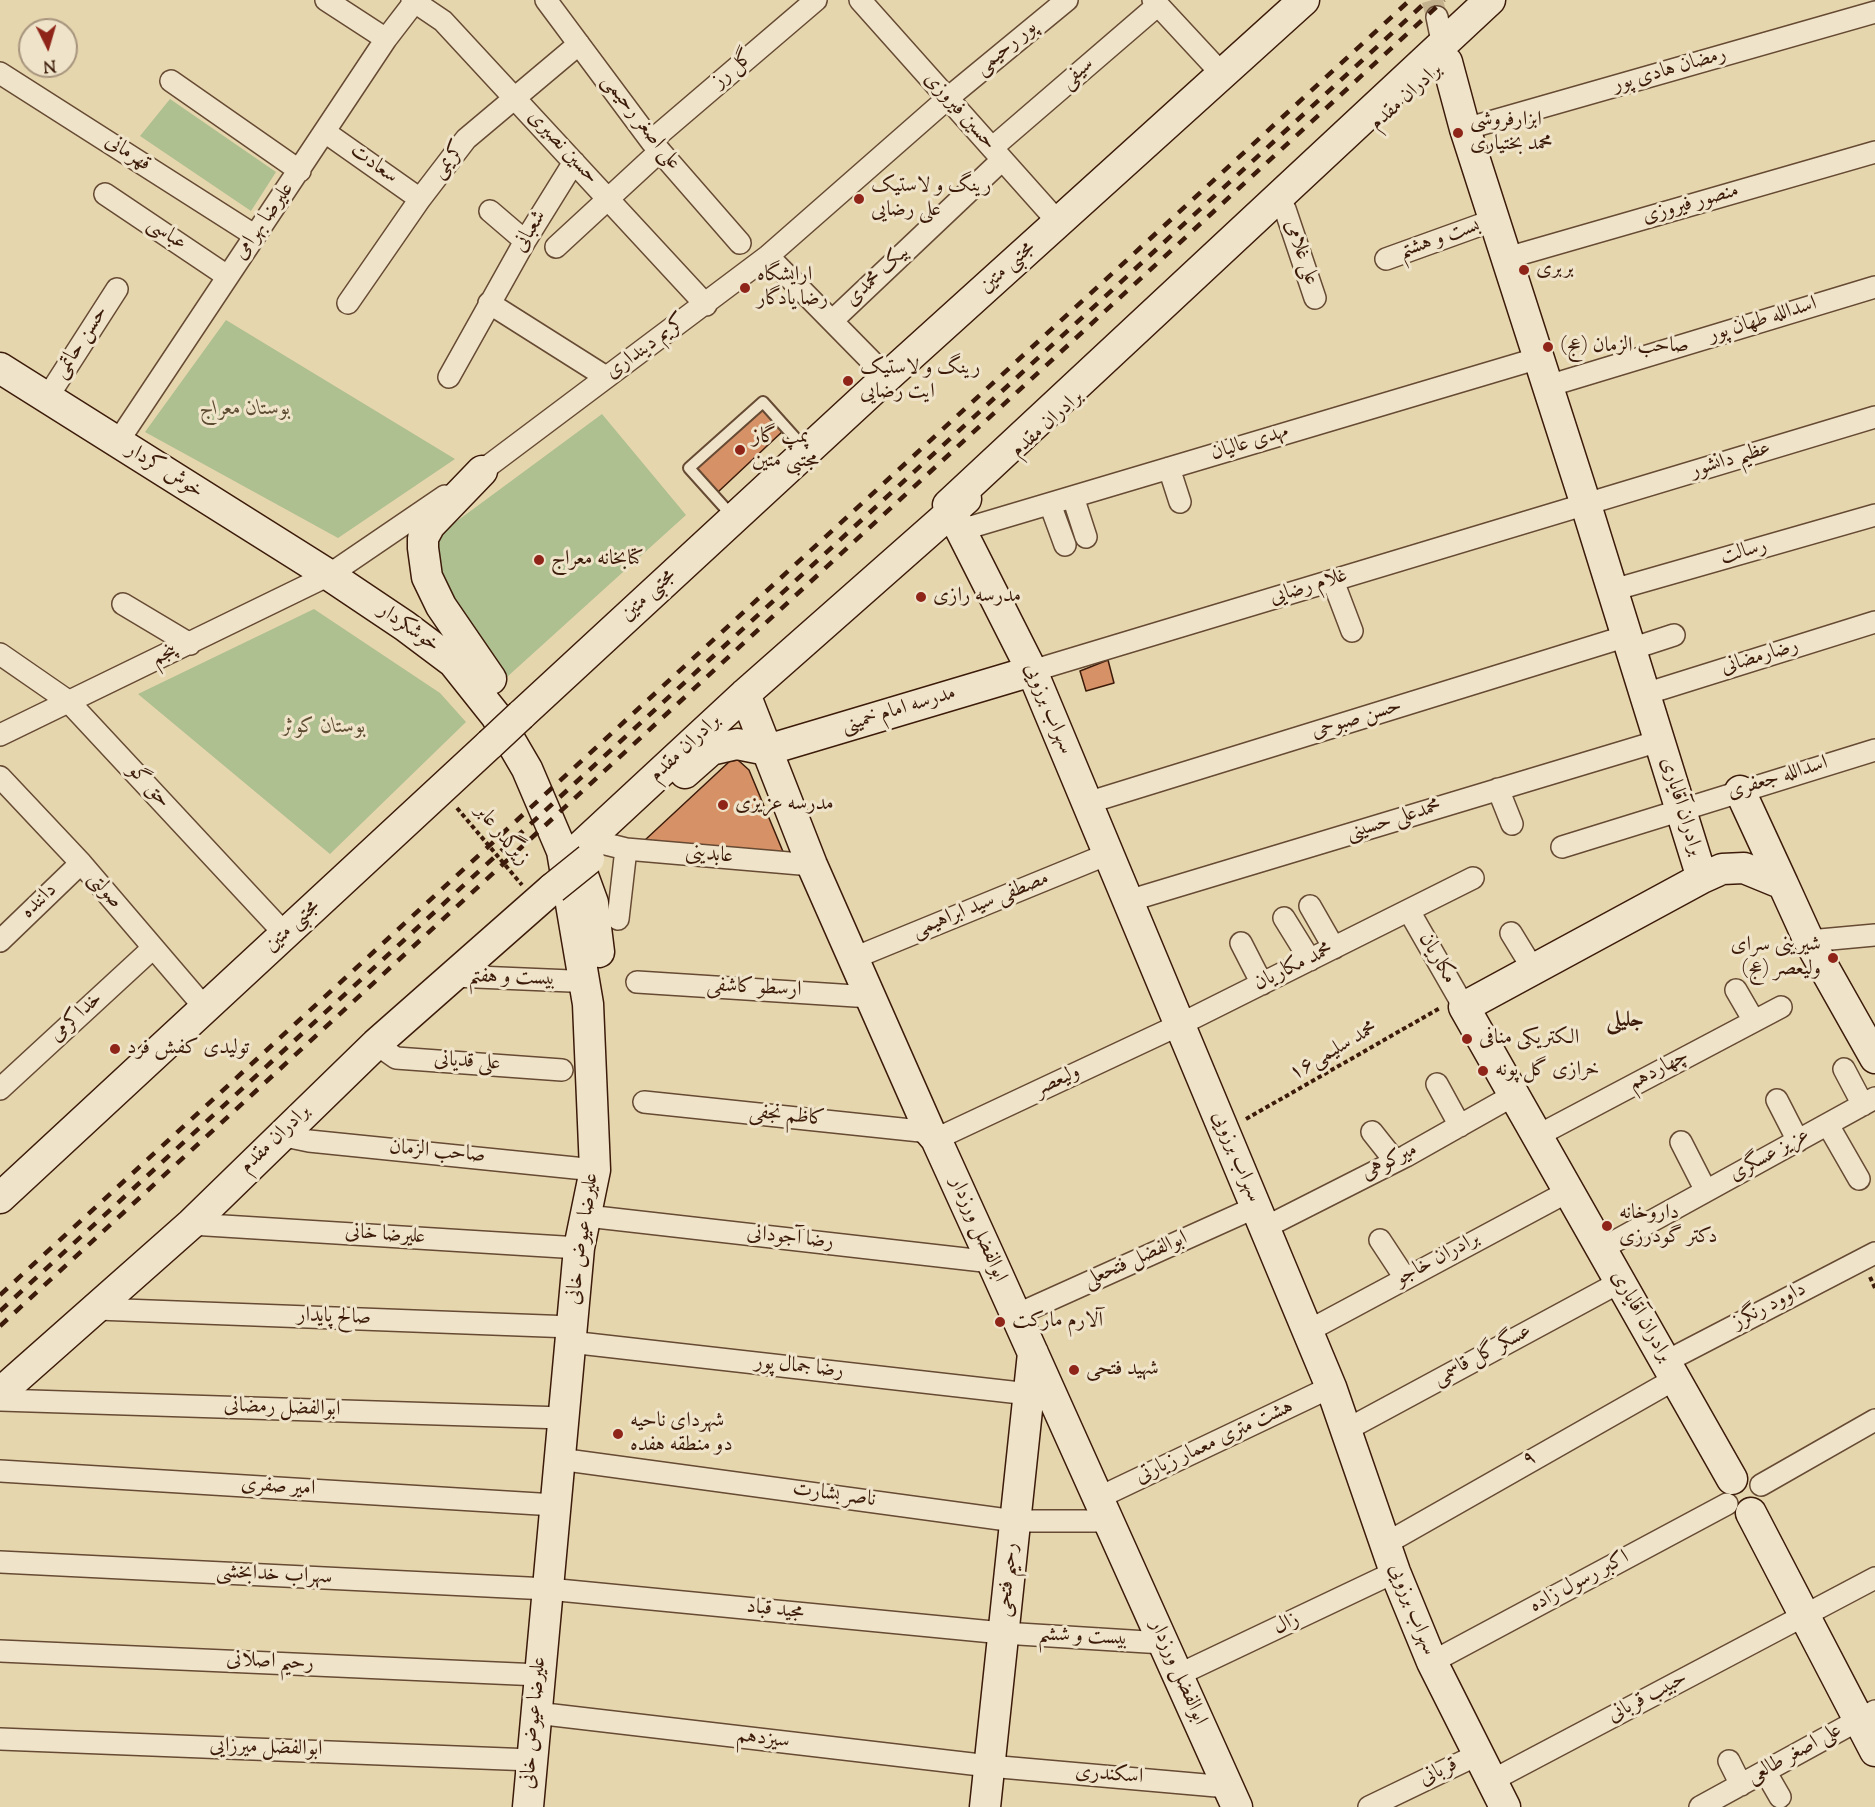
<!DOCTYPE html>
<meta charset="utf-8">
<style>
body{margin:0}
#map{position:relative;width:1875px;height:1807px;overflow:hidden;background:#e6d6ae;font-family:"Sorts Mill Goudy",serif}
canvas{display:block}
.north{position:absolute;left:18px;top:18px;width:60px;height:60px;box-sizing:border-box;background:#efe4ca;border:2px solid #a7947d;border-radius:50%;rotate:175deg;font-size:16px;font-weight:700;line-height:24px;text-align:center;color:#3c1b0a}
.north::after{content:'';display:block;margin:auto;width:21px;height:27px;background:#8f2418;clip-path:polygon(50% 0,100% 100%,50% 72%,0 100%)}
</style>
<div id="map">
<canvas width="1875" height="1807"></canvas>
<div class="north">N</div>
</div>
<script>
const ctx = document.querySelector('canvas').getContext('2d');
ctx.lineJoin = 'round';
function fill(path, color) {
  ctx.fillStyle = color;
  ctx.fill(path, 'evenodd');
}
function toPath(rows) {
  const path = new Path2D();
  for (const r of rows) {
    path.moveTo(r[0], r[1]);
    for (let i = 2; i < r.length; i += 2) path.lineTo(r[i], r[i + 1]);
  }
  return path;
}
function stroke(path, color, width, dash) {
  ctx.strokeStyle = color;
  ctx.lineWidth = width;
  ctx.lineCap = dash ? 'butt' : 'round';
  ctx.setLineDash(dash || []);
  ctx.stroke(path);
}
function label(font, color, halo, rows, align = 'center') {
  ctx.font = font + ' "Sorts Mill Goudy",Amiri,serif';
  ctx.lineWidth = 6;
  ctx.setLineDash([]);
  ctx.textBaseline = 'middle';
  ctx.strokeStyle = halo;
  ctx.fillStyle = color;
  for (const [text, x, y, turn = 0] of rows) {
    ctx.save();
    ctx.translate(x, y);
    ctx.rotate((+turn || 0) * Math.PI / 180);
    ctx.textAlign = isNaN(turn) ? turn : align;
    if (halo) ctx.strokeText(text, 0, 0);
    ctx.fillText(text, 0, 0);
    ctx.restore();
  }
}
fill(toPath([
 [170,99,276,172,251,211,140,136],
 [226,320,455,459,338,538,145,432],
 [602,414,686,515,507,677,452,611,434,568,438,535],
 [314,609,440,693,466,722,330,854,138,694]
]), '#aebf90');
const building = toPath([
 [764,409,783,431,718,492,696,468,764,409],
 [1108,660,1114,683,1086,691,1080,671,1108,660],
 [738,760,749,770,784,854,645,840,730,761,738,760]
]);
fill(building, '#d69166');
stroke(building, '#3c1b0a', 1.5);
stroke(toPath([
 [1432,0,1437,17]
]), '#c4b18d', 21, [21, 10]);
const lane = toPath([
 [733,517,689,468,763,402,806,450]
]);
const street = toPath([
 [326,0,386,39],
 [412,0,443,21,706,305],
 [546,0,651,141,740,243],
 [860,0,1059,223],
 [1158,5,1222,74],
 [1437,17,1445,56],
 [0,73,254,235],
 [171,81,300,171],
 [1465,129,1875,12],
 [325,132,420,199],
 [651,141,816,0],
 [992,148,1158,5,1153,0],
 [105,194,227,276],
 [1285,209,1315,298],
 [490,211,525,241],
 [556,247,660,151],
 [768,256,887,377],
 [1507,258,1875,152],
 [1386,259,1494,220],
 [348,303,420,199,466,139,579,44],
 [489,303,606,377],
 [832,321,1002,160],
 [449,377,525,241,574,162],
 [1548,386,1875,287],
 [47,398,117,289],
 [117,443,386,39,416,0],
 [1169,468,1180,502],
 [471,479,768,256,948,98,1067,0],
 [1073,497,1086,537],
 [1050,504,1065,545],
 [961,530,1539,358],
 [1333,581,1352,631],
 [1613,590,1875,515],
 [123,604,190,644],
 [1631,649,1674,635],
 [0,654,68,701,285,934],
 [1032,671,1875,417],
 [1645,694,1875,622],
 [0,735,329,575,445,496],
 [0,777,81,863,205,1008],
 [1498,789,1512,824],
 [1087,803,1627,636],
 [606,844,626,849,812,865],
 [1562,847,1875,750],
 [1128,901,1659,741],
 [1310,906,1334,948],
 [1409,911,1464,1007],
 [1284,918,1310,960],
 [618,919,626,849],
 [1511,933,1533,969],
 [0,941,81,863],
 [1809,941,1875,935],
 [1241,943,1262,984],
 [854,958,1108,854],
 [453,976,571,981],
 [637,982,871,997],
 [1736,990,1754,1021],
 [376,1044,396,1058,562,1070],
 [1844,1069,1863,1105],
 [1437,1084,1460,1126],
 [0,1089,153,948],
 [1777,1100,1798,1141],
 [644,1102,930,1132],
 [1828,1125,1859,1179],
 [1372,1132,1395,1161],
 [280,1135,309,1141,595,1170],
 [1537,1136,1781,1007],
 [936,1139,1179,1025,1473,878],
 [1681,1142,1706,1191],
 [587,1216,992,1262],
 [191,1224,579,1248],
 [1264,1228,1406,1156,1514,1095],
 [1380,1240,1405,1278],
 [1601,1249,1875,1098],
 [97,1309,572,1327],
 [1016,1315,1256,1207],
 [1308,1331,1569,1191],
 [570,1342,1029,1394],
 [1665,1362,1875,1253],
 [0,1400,563,1418],
 [1346,1430,1620,1282],
 [559,1459,1015,1521,1109,1521],
 [0,1471,555,1505],
 [1761,1485,1875,1420],
 [1098,1498,1331,1387],
 [1385,1544,1675,1379],
 [0,1562,548,1589,1003,1633,1163,1643],
 [0,1651,540,1675],
 [1432,1662,1727,1504],
 [1178,1675,1395,1572],
 [536,1713,989,1766,1228,1787],
 [0,1739,532,1760],
 [1729,1761,1741,1785],
 [1765,1771,1780,1797],
 [1491,1781,1875,1578],
 [1369,1807,1477,1755],
 [1700,1807,1875,1711]
]);
const secondary = toPath([
 [1490,0,948,505,1032,671,1331,1387,1395,1572,1432,1662,1505,1807],
 [1447,62,1465,129,1586,505,1702,878],
 [0,368,329,575,405,626,453,662,496,716,527,769,562,851,588,1004,595,1170,579,1248,528,1807],
 [482,471,430,525,423,538,423,548,427,577,441,606,491,679],
 [745,694,812,865,930,1132,936,1139,992,1262,1237,1807],
 [521,715,887,377,1304,0],
 [685,773,711,750,737,744,767,750,1032,671],
 [1740,791,1783,884],
 [580,847,745,694,966,499],
 [578,862,593,903,599,952],
 [0,1198,490,744],
 [0,1393,191,1224,376,1044,553,888],
 [1732,1479,1464,1007,1702,878,1722,869,1744,868,1783,884,1809,941,1875,1058],
 [1751,1513,1875,1751],
 [985,1807,1033,1353]
]);
stroke(lane, '#664a33', 14);
stroke(street, '#664a33', 24);
stroke(secondary, '#3c1b0a', 33);
stroke(toPath([
 [457,808,522,885],
 [1246,1119,1440,1008],
 [1870,1277,1875,1288]
]), '#3c1b0a', 4, [4.5, 3]);
stroke(lane, '#efe4ca', 10);
stroke(street, '#efe4ca', 21);
stroke(secondary, '#efe4ca', 30);
stroke(toPath([
 [0,1295,1410,0],
 [0,1311,1428,0],
 [0,1326,1444,0]
]), '#3c1b0a', 4.5, [10, 10]);
const secondaryBridge = toPath([
 [490,744,521,715],
 [553,888,589,859]
]);
stroke(secondaryBridge, '#3c1b0a', 33, []);
stroke(secondaryBridge, '#efe4ca', 30);
for (const [x, y, r, color] of [
 [1458,133,6,"#8f2418"],
 [859,199,6,"#8f2418"],
 [1524,270,6,"#8f2418"],
 [745,288,6,"#8f2418"],
 [1548,347,6,"#8f2418"],
 [848,381,6,"#8f2418"],
 [740,450,6,"#8f2418"],
 [539,560,6,"#8f2418"],
 [921,597,6,"#8f2418"],
 [723,805,6,"#8f2418"],
 [1833,958,6,"#8f2418"],
 [1467,1039,6,"#8f2418"],
 [115,1049,6,"#8f2418"],
 [1483,1071,6,"#8f2418"],
 [1607,1226,6,"#8f2418"],
 [1000,1322,6,"#8f2418"],
 [1074,1370,6,"#8f2418"],
 [618,1434,6,"#8f2418"]
]) {
  const dot = new Path2D();
  dot.arc(x, y, r, 0, 2 * Math.PI);
  ctx.fillStyle = color;
  ctx.fill(dot);
  stroke(dot, '#efe4ca', 2);
}
label('21px', '#3c1b0a', '#efe4ca', [
 ["پور رحیمی",1007,49,-40],
 ["گل رز",734,70,-41],
 ["رمضان هادی پور",1670,71,-16],
 ["سیفی",1078,74,-41],
 ["برادران مقدم",1407,98,-42],
 ["حسین فیروزی",959,112,48],
 ["علی اصغر رحیمی",640,123,52],
 ["حسین نصیری",562,148,47],
 ["قهرمانی",127,154,33],
 ["کریمی",450,161,-51],
 ["سعادت",373,165,35],
 ["منصور فیروزی",1691,205,-16],
 ["علیرضا بهرامی",265,222,-55],
 ["شعبانی",531,232,-59],
 ["عباسی",166,235,34],
 ["بست و هشتم",1440,240,-19],
 ["علی غلامی",1300,253,71],
 ["مجتبی متین",1008,268,-42],
 ["بیک محمدی",878,277,-43],
 ["اسدالله طهان پور",1763,321,-17],
 ["حسن حاتمی",82,343,-57],
 ["کریم دینداری",647,348,-36],
 ["برادران مقدم",1048,425,-42],
 ["مهدی عالیان",1250,444,-17],
 ["عظیم دانشور",1731,461,-17],
 ["خوش کردار",164,472,32],
 ["رسالت",1744,553,-16],
 ["غلام رضایی",1309,588,-17],
 ["مجتبی متین",649,596,-43],
 ["خوشکردار",408,629,35],
 ["پنجم",165,656,-25],
 ["رضارمضانی",1760,658,-17],
 ["سهراب برزویی",1047,709,67],
 ["مدرسه امام خمینی",899,711,-17],
 ["حسن صبوحی",1357,720,-17],
 ["برادران مقدم",686,749,-43],
 ["اسدالله جعفری",1778,779,-17],
 ["حق گو",148,787,47],
 ["برادران آقایاری",1680,807,73],
 ["محمدعلی حسینی",1394,821,-17],
 ["زیرگدر عابر",501,836,50],
 ["عابدینی",709,856,5],
 ["صولتی",104,891,49],
 ["داننده",40,902,-44],
 ["مصطفی سید ابراهیمی",981,906,-22],
 ["مجتبی متین",293,927,-43],
 ["مکاریان",1436,959,60],
 ["محمد مکاریان",1294,968,-26],
 ["بیست و هفتم",512,979,2],
 ["ارسطو کاشفی",754,989,3],
 ["خداکرمی",77,1018,-43],
 ["محمد سلیمی۱۶",1334,1052,-30],
 ["علی قدیانی",467,1063,4],
 ["چهاردهم",1659,1071,-28],
 ["ولیعصر",1058,1082,-25],
 ["کاظم نجفی",787,1117,6],
 ["برادران مقدم",276,1140,-44],
 ["صاحب الزمان",437,1153,5],
 ["عزیز عسگری",1770,1156,-29],
 ["سهراب برزویی",1235,1157,67],
 ["میرکوهی",1390,1163,-27],
 ["ابوالفضل ورزدار",977,1230,66],
 ["علیرضا خانی",385,1236,4],
 ["علیرضا عیوض خانی",584,1239,-82],
 ["رضا آجودانی",790,1239,6],
 ["برادران خاجو",1438,1260,-28],
 ["ابوالفضل فتحعلی",1136,1261,-24],
 ["داوود رنگرز",1770,1307,-27],
 ["برادران آقایاری",1640,1317,60],
 ["صالح پایدار",334,1318,2],
 ["عسگر گل قاسمی",1483,1356,-28],
 ["رضا جمال پور",799,1368,6],
 ["ابوالفضل رمضانی",282,1409,2],
 ["هشت متری معمار زیارتی",1215,1443,-25],
 ["۹",1530,1460,-30],
 ["امیر صفری",278,1488,4],
 ["ناصر بشارت",834,1496,8],
 ["سهراب خدابخشی",274,1576,3],
 ["رحیم فتحی",1009,1580,-84],
 ["اکبر رسول زاده",1580,1583,-28],
 ["سهراب برزویی",1411,1610,68],
 ["مجید قباد",775,1611,6],
 ["زال",1287,1625,-26],
 ["بیست و ششم",1083,1638,3],
 ["رحیم اصلانی",270,1663,3],
 ["ابوالفضل ورزدار",1177,1673,66],
 ["حبیب قربانی",1648,1698,-28],
 ["علیرضا عیوض خانی",535,1723,-85],
 ["سیزدهم",763,1740,7],
 ["ابوالفضل میرزایی",266,1749,2],
 ["علی اصغر طالعی",1795,1755,-29],
 ["قربانی",1439,1773,-26],
 ["اسکندری",1109,1776,5]
]);
label('21px', '#3c1b0a', '#efe4ca', [
 ["ابزارفروشی",1470,121],
 ["محمد بختیاری",1470,145],
 ["رینگ و لاستیک",871,187],
 ["علی رضایی",871,211],
 ["بربری",1536,270],
 ["ارایشگاه",757,276],
 ["رضا یادگار",757,300],
 ["صاحب الزمان (عج)",1560,347],
 ["رینگ و لاستیک",860,369],
 ["ایت رضایی",860,393],
 ["پمپ گاز",752,438],
 ["مجتبی متین",752,462],
 ["کتابخانه معراج",551,560],
 ["مدرسه رازی",933,597],
 ["مدرسه عزیزی",735,805],
 ["شیرینی سرای",1821,946,"right"],
 ["ولیعصر (عج)",1821,970,"right"],
 ["الکتریکی منافی",1479,1039],
 ["تولیدی کفش فرد",127,1049],
 ["خرازی گل پونه",1495,1071],
 ["داروخانه",1619,1214],
 ["دکتر گودرزی",1619,1238],
 ["آلارم مارکت",1012,1322],
 ["شهید فتحی",1086,1370],
 ["شهردای ناحیه",630,1422],
 ["دو منطقه هفده",630,1446]
], 'left');
label('italic 21px', '#5e4c32', '#efe4ca', [
 ["بوستان معراج",245,410],
 ["بوستان کوثر",324,728]
]);
label('bold 22px', '#3c1b0a', '#efe4ca', [
 ["جلیلی",1625,1022]
]);
</script>
